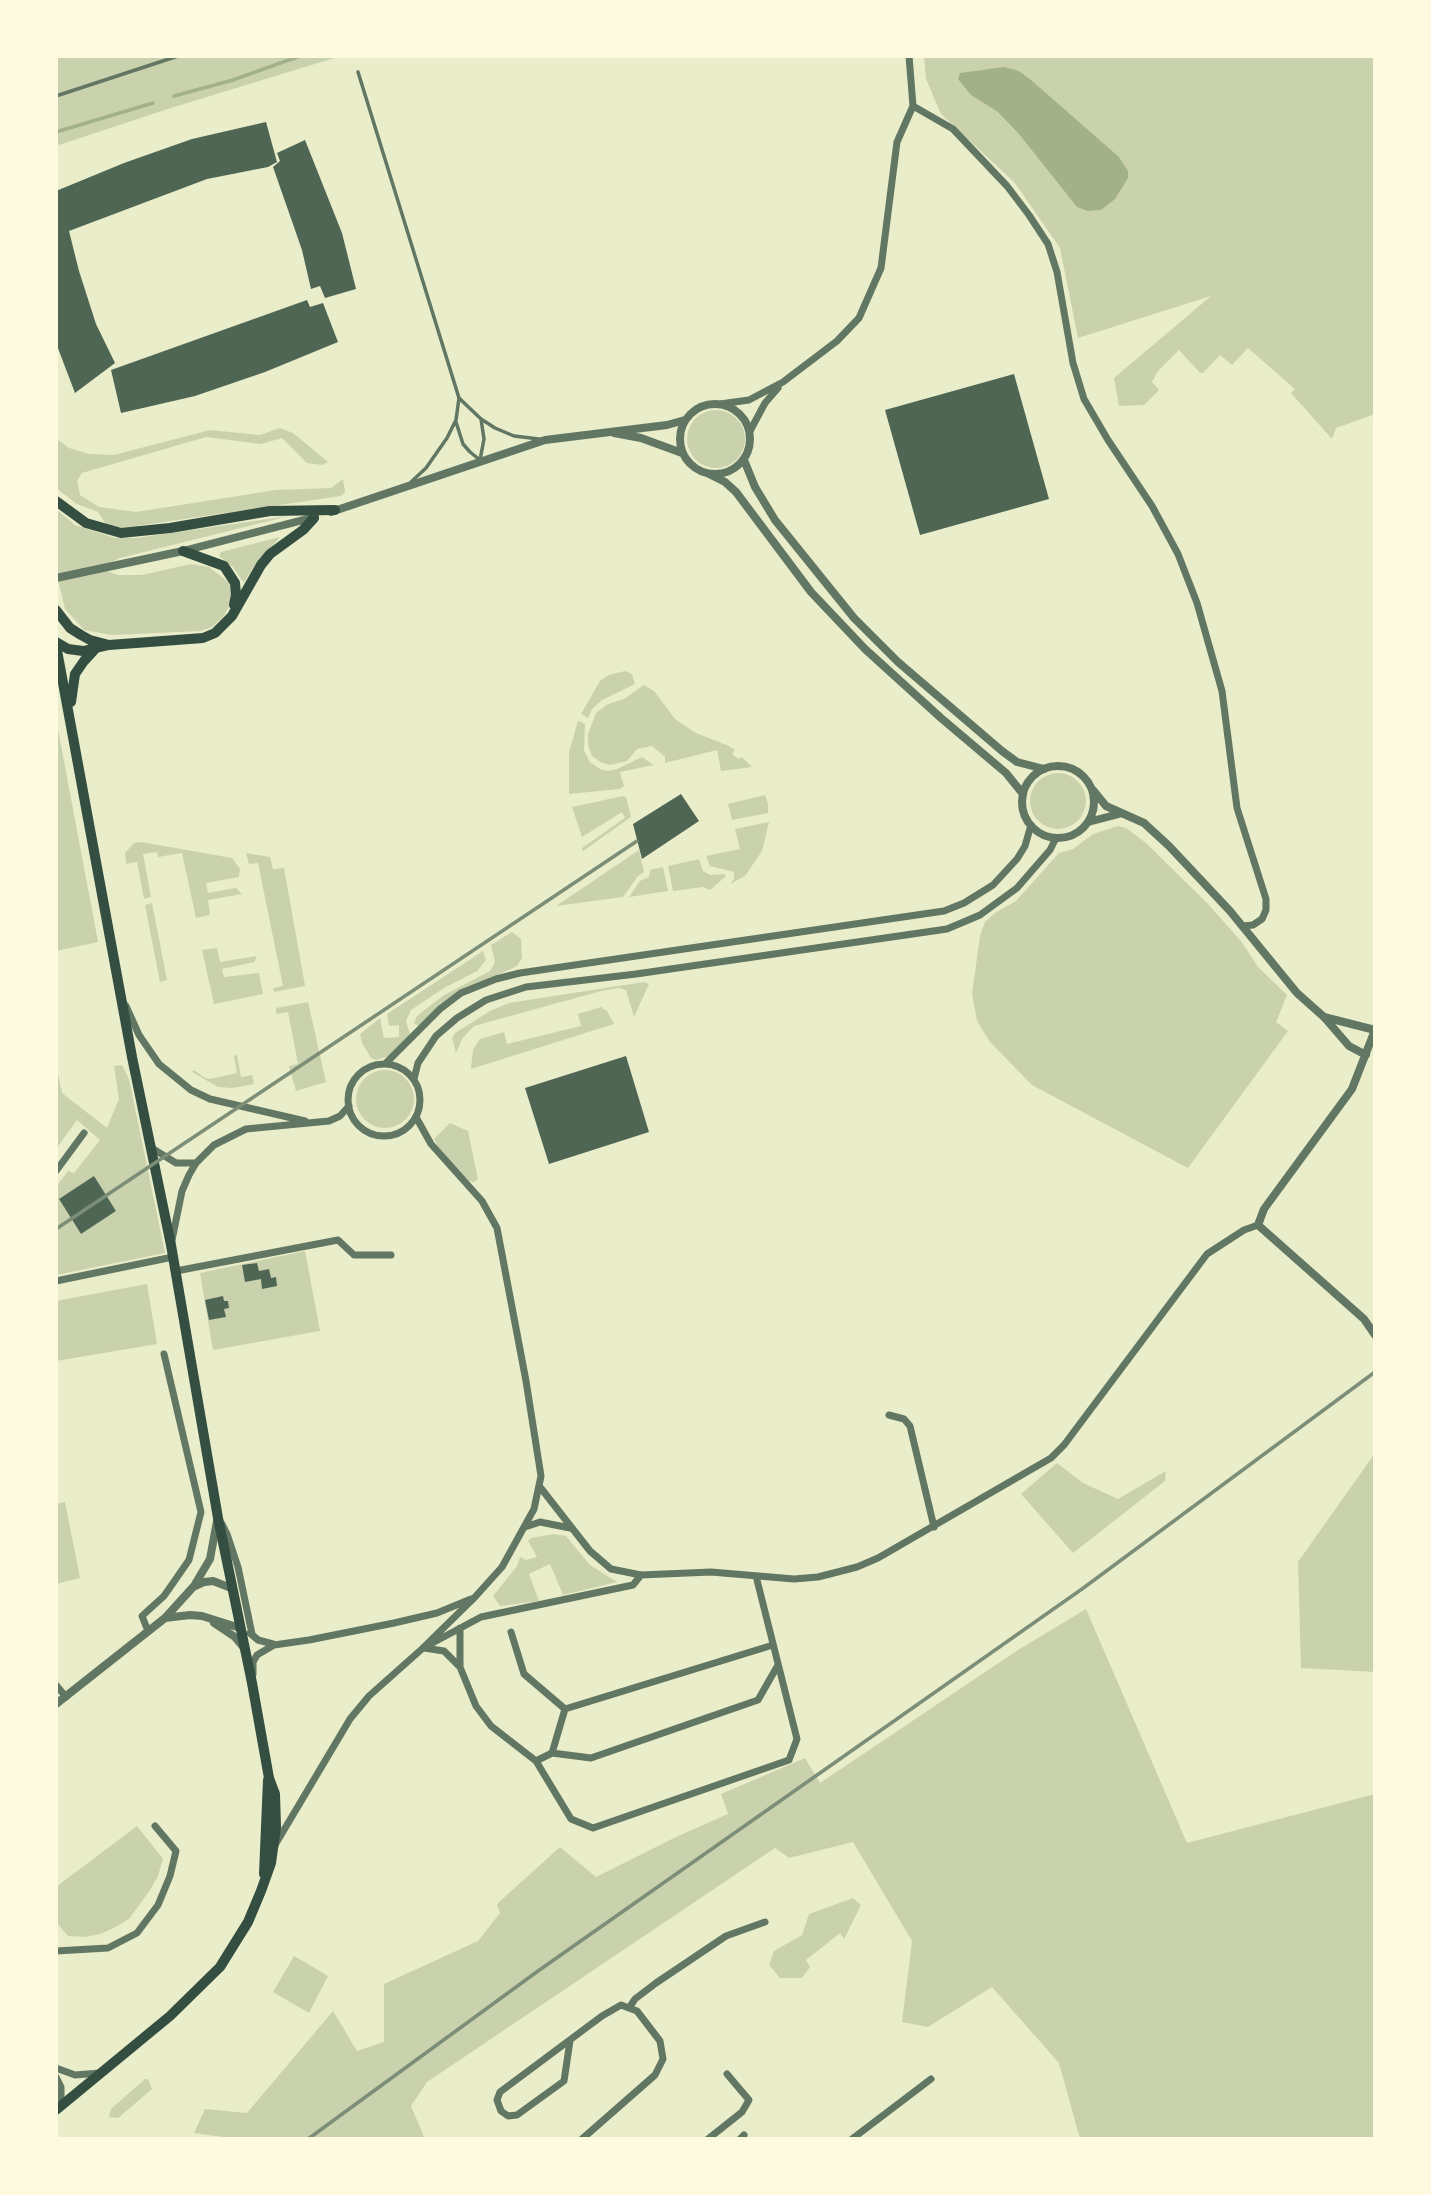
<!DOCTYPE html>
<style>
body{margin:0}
#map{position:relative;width:1431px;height:2195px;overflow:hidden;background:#e9edc9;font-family:Ubuntu,sans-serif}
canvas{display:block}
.frame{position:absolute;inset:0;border:58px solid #fefae0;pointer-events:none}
</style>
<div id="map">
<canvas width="1431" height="2195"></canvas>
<div class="frame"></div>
</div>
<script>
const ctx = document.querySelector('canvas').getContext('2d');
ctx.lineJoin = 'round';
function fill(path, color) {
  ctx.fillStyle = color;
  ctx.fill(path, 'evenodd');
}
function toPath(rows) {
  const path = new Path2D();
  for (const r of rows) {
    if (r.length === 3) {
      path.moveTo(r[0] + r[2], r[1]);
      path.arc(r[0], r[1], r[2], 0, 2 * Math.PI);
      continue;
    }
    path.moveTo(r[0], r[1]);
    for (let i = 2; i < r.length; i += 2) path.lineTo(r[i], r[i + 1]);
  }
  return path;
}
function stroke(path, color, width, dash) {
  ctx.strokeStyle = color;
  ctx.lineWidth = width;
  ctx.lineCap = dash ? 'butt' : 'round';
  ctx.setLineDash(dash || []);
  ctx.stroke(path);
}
fill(toPath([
 [56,56,341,56,174,107,56,146],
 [924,56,1375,56,1375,414,1336,428,1332,439,1291,393,1295,389,1248,348,1232,365,1220,355,1203,373,1200,373,1179,350,1158,371,1152,382,1159,390,1144,405,1119,406,1114,378,1211,296,1078,338,1060,248,1015,183,941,114,926,79],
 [716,439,29],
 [280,428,293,433,328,462,322,465,307,463,282,438,261,444,206,437,82,473,77,481,80,495,99,507,136,512,276,490,331,488,343,479,345,492,341,496,123,528,107,526,98,512,77,504,56,488,56,438,69,448,89,454,114,455,210,430,260,435],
 [56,509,75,525,115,538,136,538,289,516,120,558,111,562,104,570,118,575,142,575,191,564,209,567,228,582,232,590,231,602,224,616,212,627,200,631,112,635,84,630,65,609,56,571],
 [280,537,254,566,245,581,243,582,233,567,219,556,221,552],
 [625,671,632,674,635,684,602,700,592,709,588,718,581,714,600,681,609,675],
 [644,685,654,691,675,719,696,733,729,746,735,750,732,754,738,759,742,757,752,767,721,771,717,750,665,763,665,757,652,746,637,749,627,761,610,765,600,762,592,756,588,745,588,734,596,713,608,704,624,699],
 [56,719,98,942,56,951],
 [578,721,585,724,584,751,590,762,600,769,608,771,617,769,642,757,654,765,620,772,624,786,620,789,569,794,569,752],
 [1058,801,28],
 [765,795,768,804,768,813,732,820,728,804],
 [623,796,626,797,631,817,583,851,582,848,625,818,622,812,582,837,572,807],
 [769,822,762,851,745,876,730,884,734,879,734,872,710,866,706,856,740,849,735,829],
 [1118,826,1126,828,1146,843,1208,904,1241,941,1258,967,1287,995,1276,1022,1288,1031,1188,1168,1032,1085,990,1042,977,1021,972,994,980,936,985,922,995,913,1016,901,1059,853,1073,849,1093,834],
 [141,842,232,858,240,869,239,877,206,883,208,893,236,888,242,894,208,900,210,915,196,918,182,853,158,857,157,852,143,854,151,897,144,899,137,862,126,864,125,853,134,843],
 [639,850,644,872,638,876,623,897,556,906],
 [246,853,270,857,273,869,284,868,305,986,274,992,273,988,283,986,258,863,249,864],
 [699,859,703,871,710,875,724,874,726,876,710,890,703,887,673,891,668,866],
 [663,867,668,891,629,897,640,881,649,877,650,870],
 [152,903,167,980,160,982,145,905],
 [512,932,521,939,522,958,517,966,455,994,418,1026,414,1023,417,1016,444,995,490,971,495,962,491,945],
 [217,948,220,962,257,956,254,962,222,969,224,977,259,973,263,994,214,1004,202,950],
 [483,951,486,960,477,971,444,988,411,1010,406,1021,410,1034,394,1055,376,1060,371,1058,362,1043,360,1034,380,1018,384,1038,399,1037,399,1025,389,1026,387,1014],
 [644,982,649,984,634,1017,626,990,619,988,601,991,474,1026,462,1039,456,1053,452,1038,455,1033,490,1011,509,1003],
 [308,1002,326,1082,296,1091,289,1066,298,1064,288,1012,276,1014,276,1008],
 [601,1007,607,1011,614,1024,471,1069,473,1050,480,1039,504,1032,507,1044,581,1026,578,1014],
 [237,1055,241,1077,252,1075,254,1084,232,1088,218,1087,192,1072,194,1070,205,1078,210,1079,237,1073,234,1056],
 [122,1065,129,1079,165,1253,56,1275,56,1187,68,1171,74,1173,100,1140,77,1120,56,1149,56,1074,58,1074,62,1093,107,1128,119,1099,114,1066],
 [94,1177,116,1211,81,1234,59,1199],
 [385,1099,29],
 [450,1123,468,1131,478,1179,474,1182,469,1181,441,1152,434,1139],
 [305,1251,320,1331,213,1350,200,1273],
 [147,1284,157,1344,56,1361,56,1301],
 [1375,1453,1375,1672,1301,1668,1298,1562],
 [1057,1463,1083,1483,1118,1499,1166,1471,1165,1481,1073,1553,1021,1494],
 [65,1502,80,1578,56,1584,56,1504],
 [554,1534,566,1536,590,1565,617,1582,563,1595,550,1564,529,1574,539,1601,500,1606,493,1596,517,1566,520,1557,526,1560,537,1557,528,1541,531,1538],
 [1086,1609,1187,1843,1375,1794,1375,2139,1080,2139,1059,2063,992,1987,928,2027,902,2022,912,1941,853,1842,789,1858,775,1848,427,2082,411,2106,425,2139,237,2139,194,2133,205,2109,247,2113,333,2011,357,2051,384,2042,384,1984,478,1941,500,1913,497,1904,560,1847,596,1877,676,1837,728,1814,721,1794,805,1758,820,1783,1018,1650],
 [137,1826,163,1859,158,1876,150,1890,129,1919,114,1928,100,1934,85,1937,68,1936,56,1922,56,1887],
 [853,1898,861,1905,844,1939,840,1933,806,1960,810,1967,802,1978,780,1978,769,1965,774,1951,802,1935,809,1914],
 [294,1956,328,1976,309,2013,273,1992],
 [145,2079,148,2079,152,2089,118,2118,109,2117,111,2109]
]), '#cad2ad');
fill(toPath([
 [1004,67,1019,71,1031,80,1119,157,1128,171,1128,178,1115,199,1101,210,1088,211,1077,207,1019,134,998,112,971,95,958,79,960,73]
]), '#a3b18a');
stroke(toPath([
 [174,96,233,80,300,56],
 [56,132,153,103]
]), '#a3b18a', 3.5);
fill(toPath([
 [266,122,277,162,268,167,207,179,69,231,79,271,96,324,115,363,75,393,56,343,56,191,124,163,192,139],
 [305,140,342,233,356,289,325,298,320,286,311,289,302,250,273,167,280,161,277,153],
 [307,300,310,307,323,303,338,342,265,372,195,396,121,413,111,370],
 [1014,374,1049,499,920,535,885,410],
 [681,794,699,821,642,859,633,824],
 [626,1056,649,1132,549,1164,525,1088],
 [94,1176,116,1211,81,1234,59,1199],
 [257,1263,259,1271,269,1269,271,1278,276,1277,277,1286,262,1289,261,1279,245,1282,242,1265],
 [223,1296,224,1301,228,1301,229,1308,224,1309,226,1317,209,1320,205,1300]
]), '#4f6655');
stroke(toPath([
 [358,72,459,398,456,420,447,438,426,468,410,483],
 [56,96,178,56],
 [459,398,481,419,495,428,514,436,539,439],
 [456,422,463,444,470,452,480,460,484,439,481,419]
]), '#617663', 3.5);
stroke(toPath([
 [913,106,953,129,1007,186,1029,215,1048,244,1057,272,1073,363,1084,399,1108,440,1152,506,1178,554,1197,603,1222,691,1237,808,1266,899,1266,910,1262,919,1253,925,1243,926],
 [720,404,749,400,783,382,837,341,859,318,881,268,897,142,913,106,909,56],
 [750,431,765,403,778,388],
 [126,1006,139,1035,159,1064,191,1090,210,1099,305,1121],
 [386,1063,440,1009,461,993,496,979,520,973,944,911,964,903,993,885,1017,859,1025,846,1031,825],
 [384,1100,36],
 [414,1079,418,1063,436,1036,457,1018,486,1000,526,987,636,974,947,929,980,915,1017,888,1050,850,1056,838],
 [416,1117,431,1144,482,1201,497,1228,526,1381,541,1476,534,1509,502,1567,475,1597,423,1648],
 [150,1147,176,1163,196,1163],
 [56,1171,84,1133],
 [172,1240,182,1191,189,1175,196,1163,214,1145,246,1129,329,1121,340,1116,349,1106],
 [176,1271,338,1240,354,1255,391,1255],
 [56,1281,173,1257],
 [889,1415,904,1419,910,1426,934,1527],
 [540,1487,590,1551,611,1569,641,1575,711,1572,794,1579,818,1577,857,1567,878,1558,1051,1458,1064,1445,1207,1254,1244,1230,1258,1225],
 [222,1524,227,1534,238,1567,252,1634],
 [525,1527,540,1522,570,1528],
 [460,1628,460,1667,476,1706,491,1726,536,1761,571,1819,593,1828,789,1760,797,1739,756,1576],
 [148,1631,142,1616,164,1596,189,1560,201,1512,164,1354],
 [511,1632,524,1674,565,1709],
 [250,1633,258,1640,273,1644],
 [424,1648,444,1651,460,1667],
 [253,1674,253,1662,257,1655,274,1645,309,1640,394,1623,437,1613,471,1599],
 [56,1685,66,1697],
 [552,1753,565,1709,773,1645],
 [536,1761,552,1753,591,1758,758,1700,778,1665],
 [275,1845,350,1719,369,1696,423,1648,481,1617,633,1585,641,1575],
 [56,1951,108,1948,137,1933,158,1905,170,1876,176,1851,155,1826],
 [629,2008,635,1999,656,1983,726,1936,765,1922],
 [570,2041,564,2081,517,2115,508,2116,501,2111,497,2100,500,2092,602,2016,621,2005,637,2011,660,2041,663,2059,655,2075,582,2139],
 [56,2068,75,2075,100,2073],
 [56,2077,61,2087,61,2105],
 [708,2139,742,2112,749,2100,727,2074],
 [740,2139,744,2135],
 [852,2139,931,2079]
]), '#617663', 7);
stroke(toPath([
 [715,439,35],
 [614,433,641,438,682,453],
 [744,460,755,487,775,520,854,618,898,662,1002,751,1017,762,1044,769],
 [709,474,725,482,736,492,811,592,865,649,941,718,1006,773,1023,794],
 [331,512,545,440,667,425,685,420],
 [56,578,183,551,315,517],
 [1058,802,36],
 [1093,790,1106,806,1144,823,1169,846,1230,911,1297,993,1324,1017,1349,1046,1366,1055],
 [1088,822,1119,814],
 [1324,1017,1375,1030,1352,1089,1264,1209,1258,1225,1364,1319,1375,1335],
 [195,1586,204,1582,213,1581,231,1588],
 [165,1618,190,1615,202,1616,240,1628],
 [214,1623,235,1637,244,1648],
 [56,1704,165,1618,194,1586,210,1559,217,1521]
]), '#617663', 8);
stroke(toPath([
 [56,501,86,523,121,533,170,528,270,511,335,510],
 [183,551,224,566,235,583,236,595,234,605],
 [56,610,70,628,81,635,90,640,109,645],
 [56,642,68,649,83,651,109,645,203,638,215,633,232,616,261,565,270,554,303,530,314,518],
 [56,645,132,1057,171,1245,218,1518,252,1683,269,1778,275,1794,276,1827,271,1863,261,1891,248,1922,220,1967,170,2016,56,2110],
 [71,702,75,674,84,661,95,649],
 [264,1874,268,1780]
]), '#344e41', 10);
stroke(toPath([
 [56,1229,637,841],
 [308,2139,538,1971,1082,1589,1375,1372]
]), '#7c8e77', 3.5);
</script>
